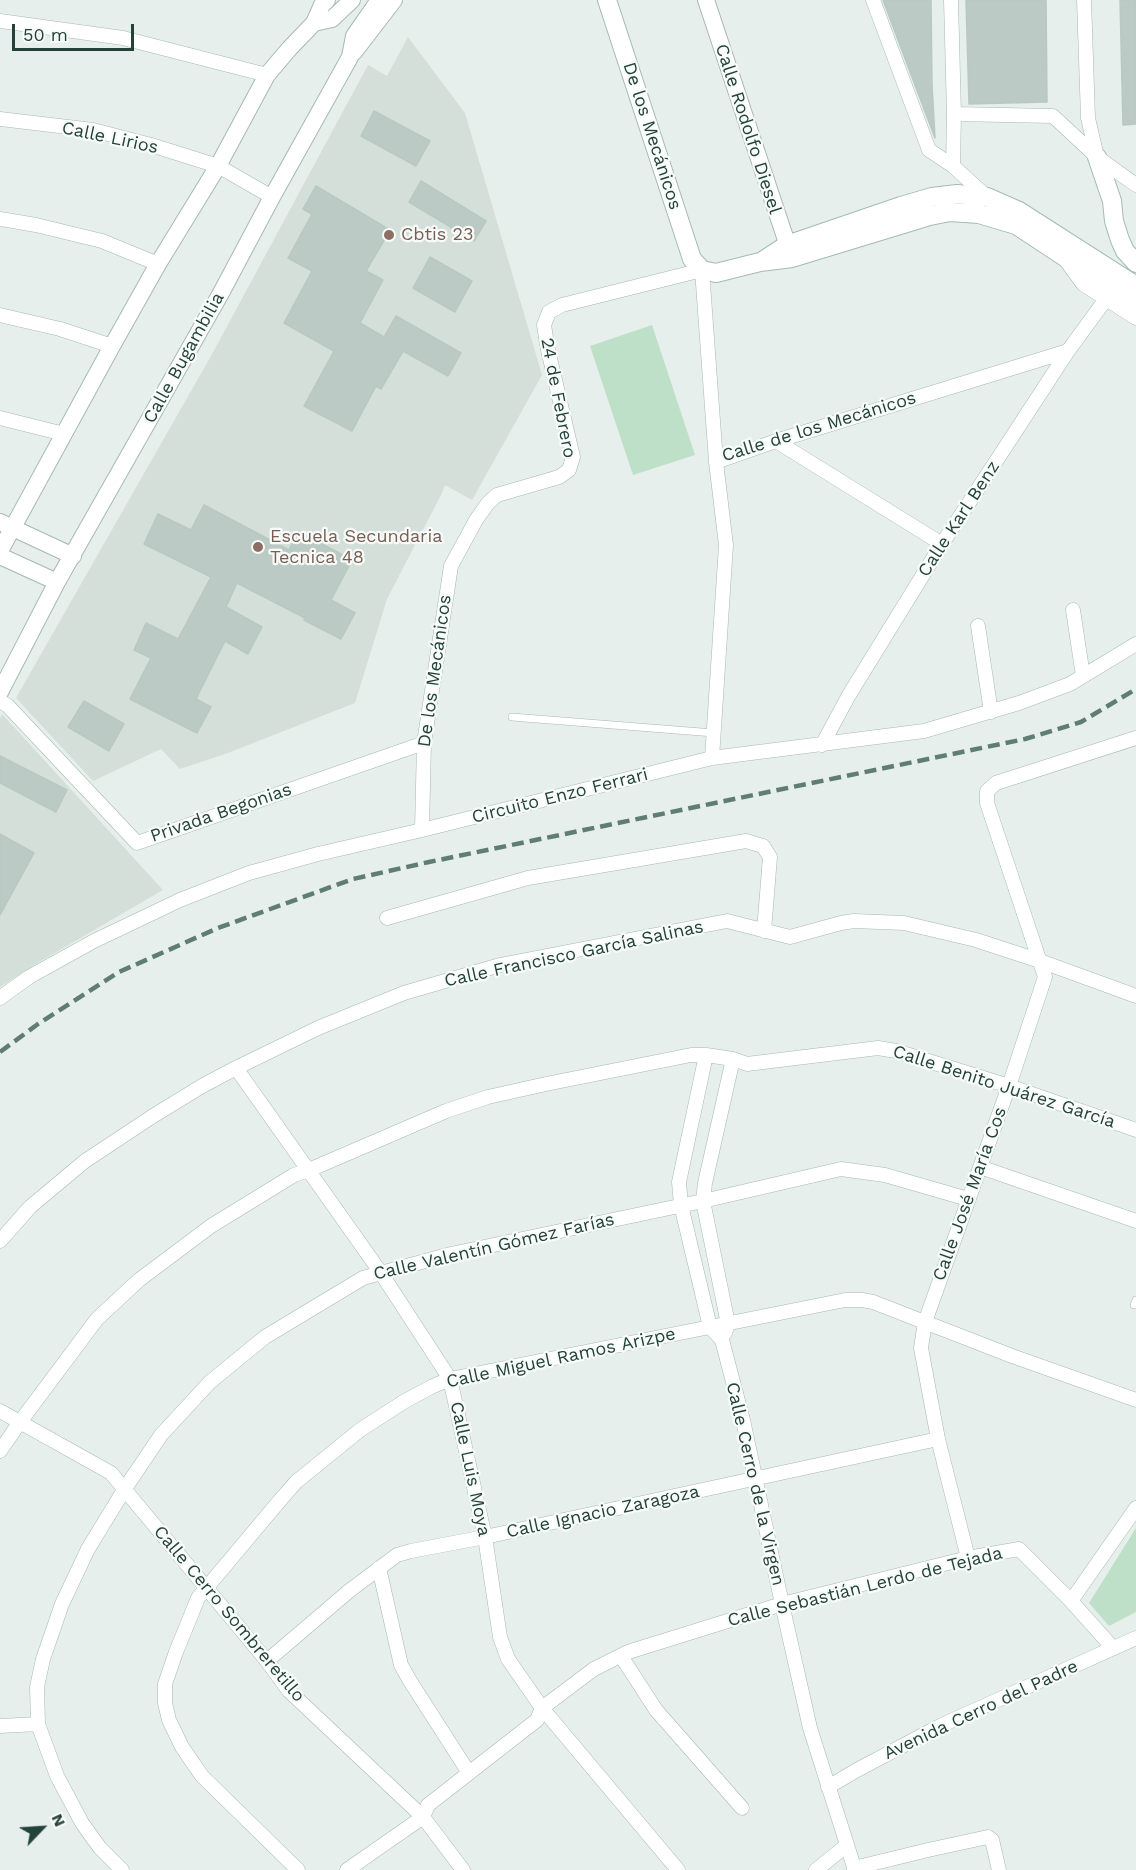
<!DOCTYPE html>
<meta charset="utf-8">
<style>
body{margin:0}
#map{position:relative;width:1136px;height:1870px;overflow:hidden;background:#e6efeb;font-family:"Work Sans",sans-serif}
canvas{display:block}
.north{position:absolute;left:12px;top:1798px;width:60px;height:60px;-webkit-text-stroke:4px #f7fbf9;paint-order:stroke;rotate:65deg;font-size:16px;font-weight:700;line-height:24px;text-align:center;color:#24423a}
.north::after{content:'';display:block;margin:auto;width:21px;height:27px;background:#24423a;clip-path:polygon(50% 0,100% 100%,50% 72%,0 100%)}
.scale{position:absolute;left:12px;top:24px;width:122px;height:27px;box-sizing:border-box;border:3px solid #24423a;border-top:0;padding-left:8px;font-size:18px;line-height:21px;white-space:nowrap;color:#24423a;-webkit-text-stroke:4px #f7fbf9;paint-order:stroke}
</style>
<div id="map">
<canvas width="1136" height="1870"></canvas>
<div class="north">N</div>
<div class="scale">50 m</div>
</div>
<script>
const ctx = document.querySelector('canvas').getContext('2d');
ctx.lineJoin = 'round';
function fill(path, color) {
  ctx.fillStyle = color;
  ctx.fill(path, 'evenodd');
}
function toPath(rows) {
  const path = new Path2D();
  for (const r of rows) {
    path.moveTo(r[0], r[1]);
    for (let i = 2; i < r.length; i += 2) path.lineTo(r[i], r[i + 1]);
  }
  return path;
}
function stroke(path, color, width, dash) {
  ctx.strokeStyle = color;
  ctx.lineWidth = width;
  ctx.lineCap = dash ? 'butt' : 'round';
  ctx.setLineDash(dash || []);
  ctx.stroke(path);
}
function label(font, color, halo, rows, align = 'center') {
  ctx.font = font + ' "Work Sans",sans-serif';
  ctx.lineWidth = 4.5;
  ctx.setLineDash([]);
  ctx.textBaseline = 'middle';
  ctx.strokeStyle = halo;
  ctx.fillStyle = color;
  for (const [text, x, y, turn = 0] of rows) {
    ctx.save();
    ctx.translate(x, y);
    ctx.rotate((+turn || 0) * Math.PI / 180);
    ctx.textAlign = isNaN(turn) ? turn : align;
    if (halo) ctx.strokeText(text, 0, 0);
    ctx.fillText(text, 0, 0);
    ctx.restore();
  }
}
fill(toPath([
 [408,37,465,113,542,375,472,500,445,485,441,495,387,599,355,703,228,753,180,769,161,749,93,781,16,698,211,356,368,65,387,76],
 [2,714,163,890,34,965,0,987,0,718]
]), '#d4dfda');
fill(toPath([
 [652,325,695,455,633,475,590,346],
 [1136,1528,1136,1612,1109,1626,1089,1603]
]), '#bfe0c8');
const building = toPath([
 [883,0,931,0,932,85,935,138,883,0],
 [966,0,1046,0,1047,102,969,104,966,0],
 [1120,0,1136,0,1136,124,1123,125,1120,0],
 [374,111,430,141,416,166,361,136,374,111],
 [421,181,486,221,474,241,409,202,421,181],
 [316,186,390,230,366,271,383,280,360,323,384,337,396,316,461,353,448,376,403,351,381,389,376,386,352,431,304,406,334,351,284,323,312,271,288,258,312,214,303,209,316,186],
 [430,257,472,281,455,312,413,288,430,257],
 [204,505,289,550,298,531,352,560,331,600,355,613,341,639,304,620,305,618,237,583,226,607,262,627,248,654,225,641,196,699,211,707,197,733,130,699,151,658,134,650,146,623,178,639,211,577,144,544,158,514,191,530,204,505],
 [84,701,124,724,109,751,68,727,84,701],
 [0,756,67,790,56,812,0,783,0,756],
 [0,834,34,853,0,915,0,834]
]);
fill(building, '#bbcac4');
stroke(building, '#b8c9c2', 1.5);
const service = toPath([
 [512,717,714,733],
 [1136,1300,1134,1305,1136,1305]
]);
const minor = toPath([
 [873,0,929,150,953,166],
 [951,0,954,114,953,166,987,197],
 [1084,0,1088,118,1097,157],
 [0,21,123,38,267,75],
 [954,114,1053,116,1097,157,1136,185],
 [0,119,93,130,151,145,218,166,272,197],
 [0,219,36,225,102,241,158,264],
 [1067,262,1083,284,1136,318],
 [0,315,60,329,112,346],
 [0,418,64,434],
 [776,441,942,544],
 [716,462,776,441,1068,351],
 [1073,610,1083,676],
 [978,626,991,712],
 [0,701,8,706,137,843,424,743],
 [822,745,849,695,942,544,1068,351,1106,299],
 [422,830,424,743,451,566,476,520,488,503,497,495,559,477,569,470,573,457,548,350,544,325,549,312,562,305,702,270,716,462,726,545,712,758],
 [387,918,528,878,746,841,763,846,770,857,764,931],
 [0,998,29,977,94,941,180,900,249,873,318,854,422,830,712,758,924,731,1019,703,1070,684,1136,644],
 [706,1055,679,1182,681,1205,710,1327,722,1340,743,1420,782,1604,810,1728,855,1870],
 [236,1068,381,1273,450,1379,485,1537,500,1637,508,1659,542,1708,678,1870],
 [980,1167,1136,1221],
 [0,1241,30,1207,85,1161,153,1116,202,1086,236,1068,318,1028,404,993,500,965,727,921,790,937,841,923,854,921,904,923,976,940,1040,961,1136,996],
 [725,1333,728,1324,703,1201,705,1183,733,1059],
 [0,1411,111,1473,267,1661,289,1691,423,1817,463,1870],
 [0,1451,20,1422,97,1319,139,1280,211,1226,294,1175,309,1170,446,1111,488,1097,546,1084,691,1055,706,1055,733,1059,747,1064,878,1048,896,1051,1009,1086,1136,1130],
 [968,1558,938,1439,921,1348,925,1322,1009,1086,1045,977,987,803,987,791,996,783,1136,738],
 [379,1568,401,1665,410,1681,469,1773],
 [1071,1601,1136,1508],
 [621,1656,656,1710,742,1808],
 [267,1661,349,1591,397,1555,411,1551,485,1537,938,1439],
 [0,1726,38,1724],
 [828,1787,857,1770,942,1725,1136,1638],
 [423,1817,428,1805,537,1720,542,1708,594,1669,628,1652,782,1604,968,1558,1019,1549,1071,1601,1113,1648],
 [854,1868,928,1850,988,1837,992,1840,999,1870],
 [122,1870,100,1848,82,1823,57,1776,38,1724,37,1687,43,1659,62,1604,88,1549,124,1490,161,1435,210,1382,265,1337,363,1278,381,1273,451,1254,703,1201,841,1169,885,1175,968,1199],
 [298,1870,202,1776,182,1747,169,1720,165,1703,165,1684,176,1652,198,1598,276,1505,296,1482,360,1430,405,1401,433,1386,450,1379,845,1300,862,1300,873,1302,1012,1356,1136,1400],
 [347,1870,423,1817],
 [816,1870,847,1845]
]);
const tertiary = toPath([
 [706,0,792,258],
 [314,23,322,5,327,0],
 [354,52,394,0],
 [0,522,73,556],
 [0,551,112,346,158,264,218,166,267,75,289,49,314,23,332,19,352,0],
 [0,556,57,582],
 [0,692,57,582,221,293,272,197,350,57,354,36,379,0]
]);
const secondary = toPath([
 [607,0,692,259,702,270,716,273,760,262,792,258,930,216,950,212,979,214,1016,225,1136,304],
 [1097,157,1112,201,1114,221,1120,240,1125,251,1136,263],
 [764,260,787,245,901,206,932,197,957,194,987,197,1019,211,1136,286]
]);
stroke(service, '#a8b8b2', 8);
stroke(minor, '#a8b8b2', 15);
stroke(tertiary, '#a8b8b2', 18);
stroke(secondary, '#a4bbb3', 20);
stroke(service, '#fff', 7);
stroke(minor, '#fff', 14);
stroke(tertiary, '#fff', 16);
stroke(secondary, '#fff', 18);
stroke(toPath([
 [0,1052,38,1024,119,972,218,928,353,879,429,862,1025,739,1081,722,1136,689]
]), '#5f7d75', 4.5, [12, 6]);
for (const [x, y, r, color] of [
 [389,235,6,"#8d6e63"],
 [258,547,6,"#8d6e63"]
]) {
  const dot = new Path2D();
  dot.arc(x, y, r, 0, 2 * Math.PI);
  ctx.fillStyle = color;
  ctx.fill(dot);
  stroke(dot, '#f7fbf9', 2);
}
label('18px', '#24423a', '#f7fbf9', [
 ["Calle Rodolfo Diesel",748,129,72],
 ["De los Mecánicos",652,136,72],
 ["Calle Lirios",110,138,12],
 ["Calle Bugambilia",184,358,-61],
 ["24 de Febrero",558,398,79],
 ["Calle de los Mecánicos",819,427,-17],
 ["Calle Karl Benz",959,519,-57],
 ["De los Mecánicos",435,671,-82],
 ["Circuito Enzo Ferrari",560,796,-14],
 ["Privada Begonias",221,813,-19],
 ["Calle Francisco García Salinas",574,954,-12],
 ["Calle Benito Juárez García",1004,1087,18],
 ["Calle José María Cos",970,1194,-70],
 ["Calle Valentín Gómez Farías",494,1247,-13],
 ["Calle Miguel Ramos Arizpe",561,1358,-12],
 ["Calle Luis Moya",470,1469,78],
 ["Calle Cerro de la Virgen",755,1484,77],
 ["Calle Ignacio Zaragoza",603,1512,-12],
 ["Calle Sebastián Lerdo de Tejada",865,1587,-14],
 ["Calle Cerro Sombreretillo",229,1614,50],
 ["Avenida Cerro del Padre",981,1710,-25]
]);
label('18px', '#785e54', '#f7fbf9', [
 ["Cbtis 23",401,235],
 ["Escuela Secundaria",270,537],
 ["Tecnica 48",270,558]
], 'left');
</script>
